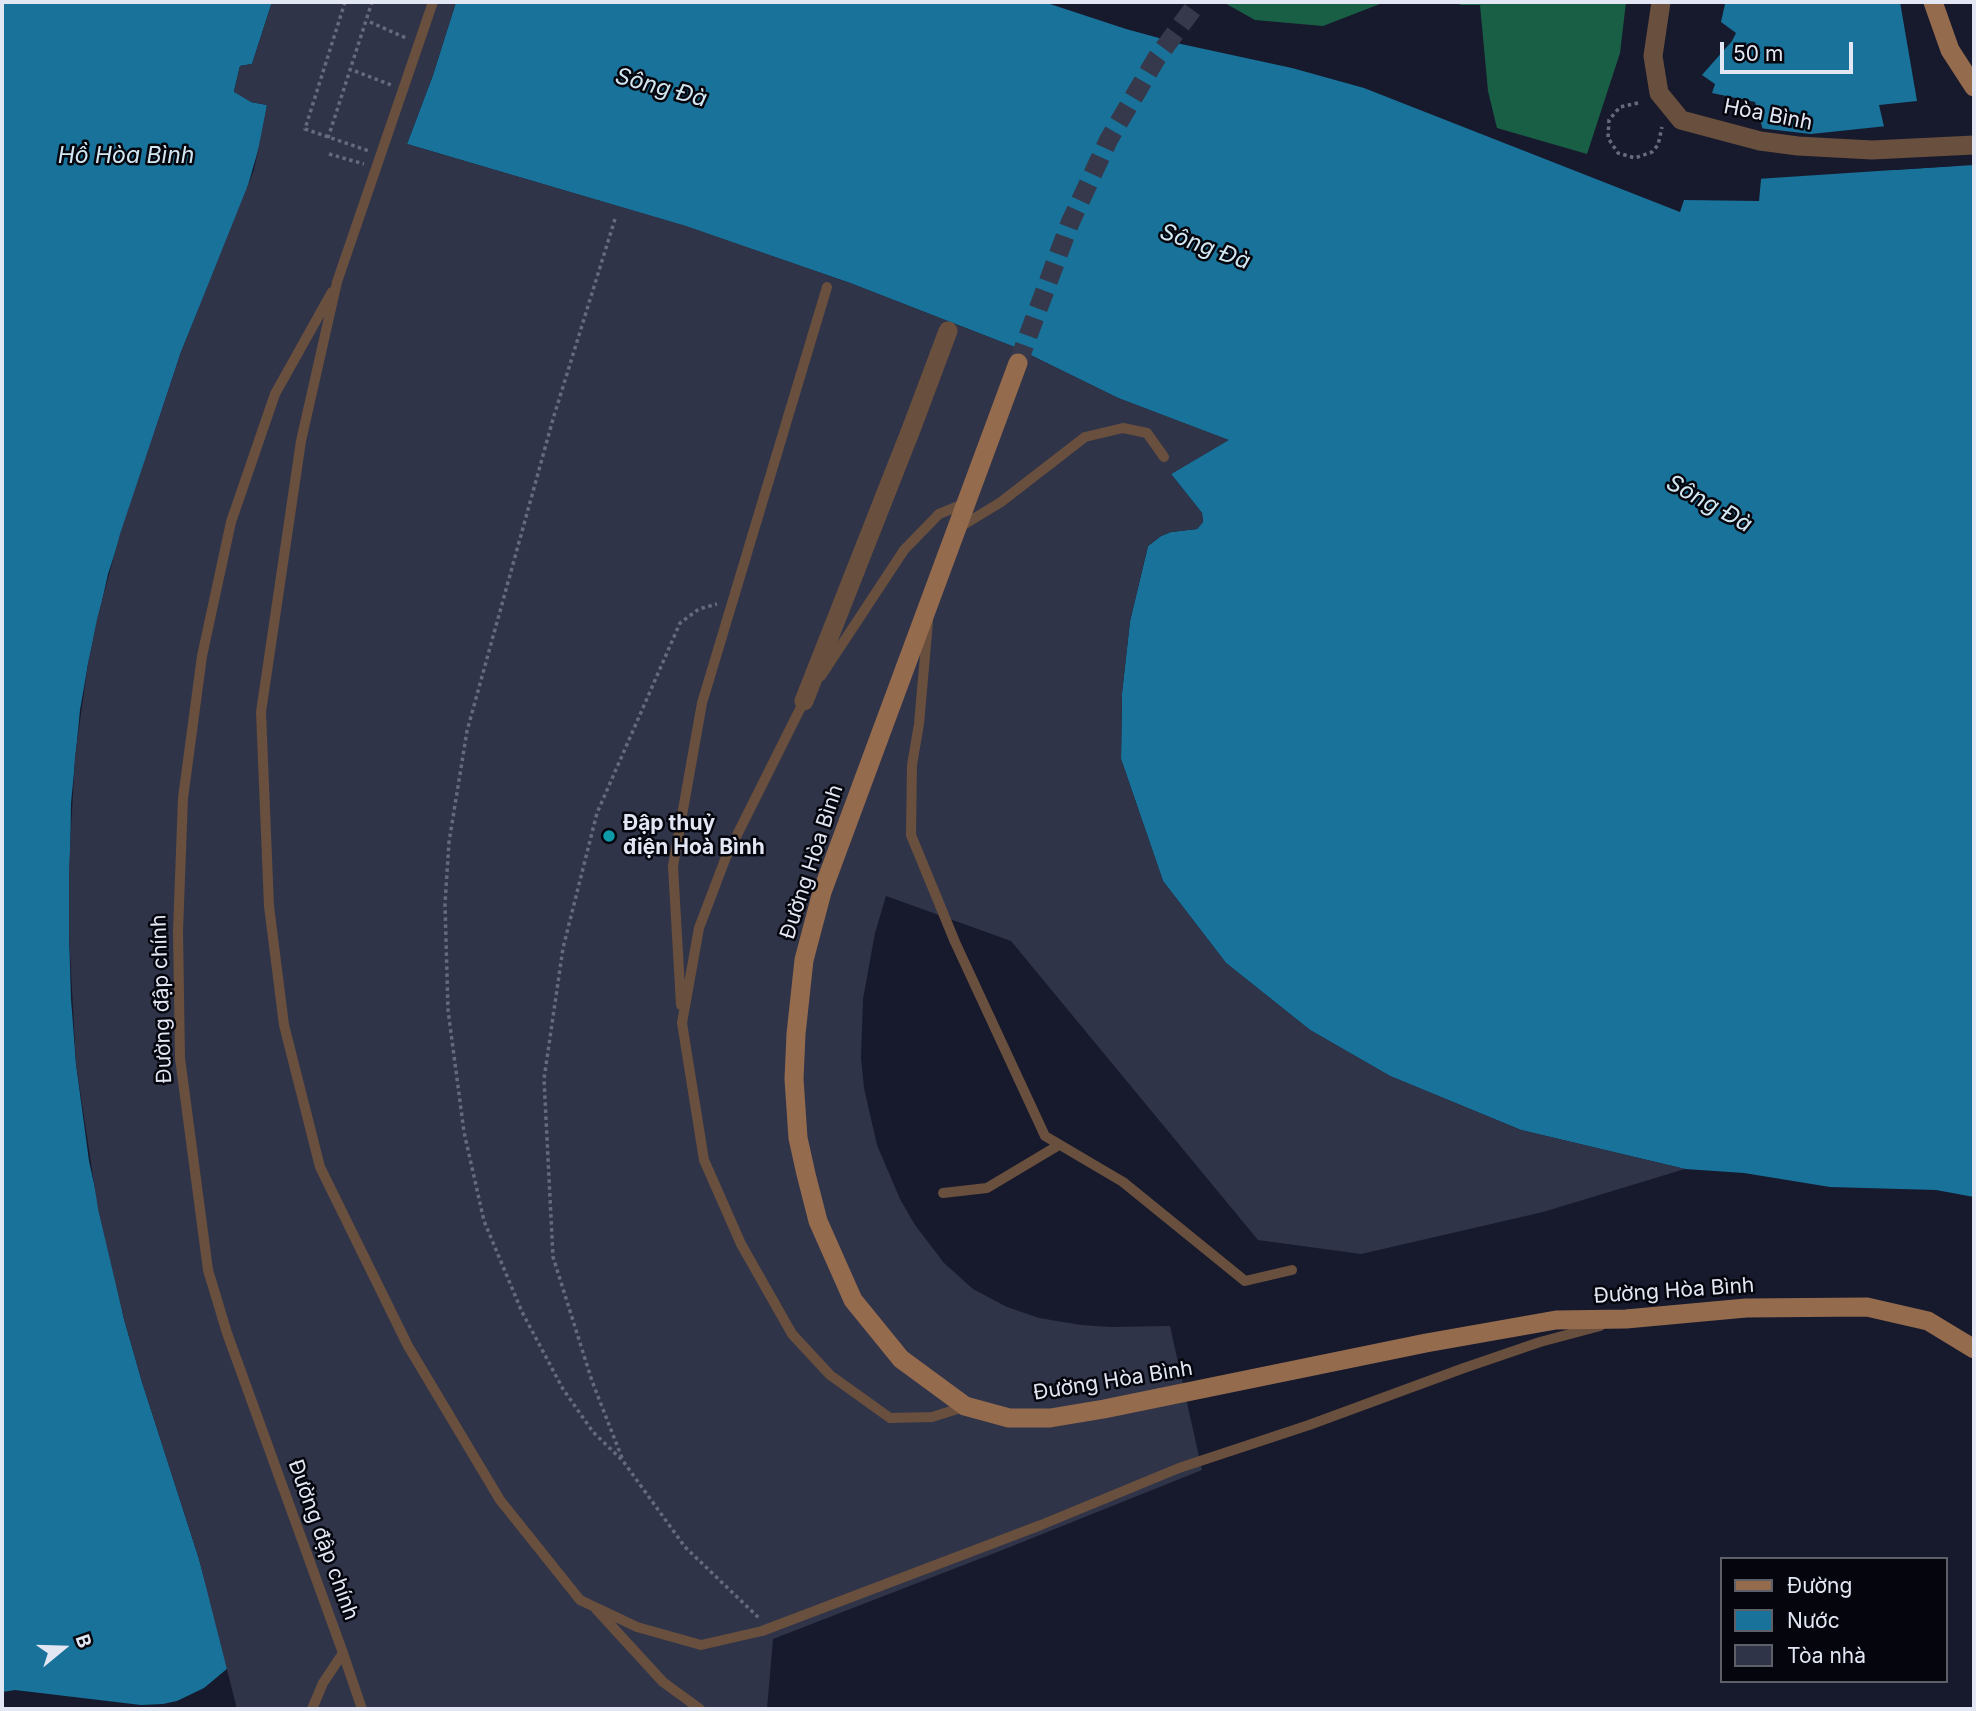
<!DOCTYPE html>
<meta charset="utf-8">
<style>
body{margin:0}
#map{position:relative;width:1976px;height:1711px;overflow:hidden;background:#171a2d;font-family:Inter,sans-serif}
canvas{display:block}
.frame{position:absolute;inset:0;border:4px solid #e3e7f4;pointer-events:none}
.legend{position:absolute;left:1720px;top:1557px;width:228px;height:126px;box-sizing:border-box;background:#05060d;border:2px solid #5e6069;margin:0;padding:9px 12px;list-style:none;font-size:21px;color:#e3e7f4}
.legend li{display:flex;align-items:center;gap:14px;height:35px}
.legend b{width:35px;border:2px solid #5e6069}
.north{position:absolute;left:28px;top:1613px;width:70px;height:70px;-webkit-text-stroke:5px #05060d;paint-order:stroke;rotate:71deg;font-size:19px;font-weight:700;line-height:28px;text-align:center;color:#e3e7f4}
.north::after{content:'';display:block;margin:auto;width:24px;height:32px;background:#e3e7f4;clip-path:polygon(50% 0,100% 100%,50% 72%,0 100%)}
.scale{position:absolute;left:1720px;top:42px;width:133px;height:32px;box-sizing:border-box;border:4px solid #e3e7f4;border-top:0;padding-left:9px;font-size:21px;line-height:24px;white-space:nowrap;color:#e3e7f4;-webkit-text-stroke:5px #05060d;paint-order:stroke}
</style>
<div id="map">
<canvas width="1976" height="1711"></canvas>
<div class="frame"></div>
<ul class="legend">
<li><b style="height:9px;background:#956b4e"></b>Đường</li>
<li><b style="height:19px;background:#19729a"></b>Nước</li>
<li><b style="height:19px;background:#303449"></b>Tòa nhà</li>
</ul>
<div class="north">B</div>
<div class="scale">50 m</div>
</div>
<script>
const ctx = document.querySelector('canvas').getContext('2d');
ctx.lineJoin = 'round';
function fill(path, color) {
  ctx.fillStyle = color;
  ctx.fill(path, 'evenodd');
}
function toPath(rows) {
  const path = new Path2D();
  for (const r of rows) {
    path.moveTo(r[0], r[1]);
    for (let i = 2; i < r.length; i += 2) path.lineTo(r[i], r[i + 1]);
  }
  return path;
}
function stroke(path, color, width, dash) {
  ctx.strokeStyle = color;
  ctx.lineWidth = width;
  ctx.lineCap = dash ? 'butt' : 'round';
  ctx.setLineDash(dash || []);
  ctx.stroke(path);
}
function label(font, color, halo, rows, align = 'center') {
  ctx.font = font + ' Inter,sans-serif';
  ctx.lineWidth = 5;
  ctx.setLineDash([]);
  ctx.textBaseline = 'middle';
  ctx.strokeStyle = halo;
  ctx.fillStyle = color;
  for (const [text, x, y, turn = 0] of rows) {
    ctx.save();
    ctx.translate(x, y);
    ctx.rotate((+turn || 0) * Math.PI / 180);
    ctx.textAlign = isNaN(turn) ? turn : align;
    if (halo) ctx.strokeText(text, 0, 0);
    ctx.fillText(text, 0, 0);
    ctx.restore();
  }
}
fill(toPath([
 [1223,2,1385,2,1323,26,1255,20],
 [1453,2,1626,2,1620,53,1587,154,1497,128,1488,91,1480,5,1461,5]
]), '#195f45');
fill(toPath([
 [2,2,272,2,252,64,240,66,234,91,251,102,267,105,261,140,244,199,181,352,108,574,88,664,80,710,71,803,69,934,71,999,76,1064,89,1161,124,1319,142,1382,199,1559,228,1668,204,1688,177,1701,163,1704,141,1705,15,1690,2,1692],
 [456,2,1044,2,1126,29,1181,44,1292,68,1364,88,1680,212,1684,200,1759,201,1765,137,1755,102,1712,93,1715,84,1702,75,1732,41,1736,33,1721,22,1725,4,1728,2,1900,2,1917,101,1879,105,1894,170,1974,165,1974,1197,1936,1190,1830,1187,1744,1173,1685,1169,1521,1130,1390,1076,1310,1030,1226,963,1163,881,1121,759,1122,693,1130,621,1148,546,1161,536,1171,532,1197,529,1203,522,1202,513,1171,474,1228,440,1118,398,1012,346,850,283,685,226,407,144,433,75]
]), '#19729a');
fill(toPath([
 [1887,126,1896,166,1953,163,1954,166,1757,179,1761,137,1759,128,1811,134]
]), '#171a2d');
fill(toPath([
 [272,2,456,2,433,75,407,144,686,226,850,283,1012,346,1118,398,1229,440,1171,474,1202,513,1203,522,1197,529,1171,532,1161,536,1148,546,1130,621,1122,693,1121,759,1163,881,1226,963,1310,1030,1390,1076,1521,1130,1685,1169,1543,1212,1361,1254,1258,1240,1011,941,886,896,875,933,863,999,861,1058,864,1088,877,1145,900,1199,915,1225,944,1263,973,1289,1007,1307,1039,1318,1081,1325,1110,1327,1170,1326,1202,1470,1005,1549,773,1639,767,1709,237,1709,199,1559,142,1382,124,1319,98,1209,76,1064,69,934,69,868,75,756,88,664,97,619,120,534,181,352,254,170,267,105,251,102,234,92,240,66,252,64]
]), '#303449');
stroke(toPath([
 [1018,363,1070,223,1109,139,1156,59,1198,2]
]), '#36394b', 19, [19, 10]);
stroke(toPath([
 [345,2,305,129,369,151],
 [370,22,406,38],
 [355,71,391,85],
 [1638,103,1620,107,1609,120,1608,138,1618,153,1635,158,1652,152,1658,145,1662,127],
 [328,138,372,2],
 [329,154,364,164],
 [615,219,553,419,467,731,449,842,445,904,448,1010,464,1132,484,1221,522,1312,563,1389,593,1432,623,1461,685,1547,759,1618],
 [622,1458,592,1381,553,1257,544,1079,563,948,597,813,680,623,699,609,717,604]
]), '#676a7b', 3.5, [3.5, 3.5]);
stroke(toPath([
 [433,2,337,282,301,441,261,712,269,906,284,1025,320,1167,408,1346,500,1500,580,1600,637,1627,701,1645,762,1631,1041,1525,1179,1468,1309,1425,1464,1368,1540,1342,1600,1326],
 [960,527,1001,502,1085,437,1123,428,1147,433,1164,457],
 [928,622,919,724,912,765,911,835,955,942,1045,1136,1123,1182,1245,1281,1292,1270],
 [821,676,904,550,939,514,966,503],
 [805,699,726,857,699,928,682,1023,704,1160,741,1244,792,1334,830,1375,890,1418,932,1417,964,1407],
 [681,1005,673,866,702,703,827,287],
 [943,1193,987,1188,1059,1145],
 [596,1609,663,1682,700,1709],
 [343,1653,362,1709],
 [312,1709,323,1683,343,1653,227,1333,208,1270,180,1058,178,931,183,798,202,656,231,522,275,394,332,292]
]), '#694f3d', 10);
stroke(toPath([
 [1661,2,1653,56,1659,93,1681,120,1760,141,1798,146,1872,150,1974,145],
 [804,701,912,427,948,331]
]), '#694f3d', 19);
stroke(toPath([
 [1933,2,1950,50,1974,87],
 [1018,363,822,892,804,960,796,1034,794,1079,798,1138,806,1174,818,1221,853,1300,901,1359,965,1406,1009,1418,1050,1418,1104,1409,1426,1343,1556,1320,1626,1319,1746,1308,1867,1307,1928,1321,1974,1349]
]), '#956b4e', 19);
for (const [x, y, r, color] of [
 [609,836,7,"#0f9aa8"]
]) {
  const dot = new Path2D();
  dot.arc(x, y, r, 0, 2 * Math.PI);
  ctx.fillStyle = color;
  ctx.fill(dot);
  stroke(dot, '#05060d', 2.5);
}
label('21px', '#e3e7f4', '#05060d', [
 ["Hòa Bình",1768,115,11],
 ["Đường Hòa Bình",812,862,-72],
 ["Đường đập chính",162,999,-92],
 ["Đường Hòa Bình",1674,1291,-4],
 ["Đường Hòa Bình",1113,1381,-9],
 ["Đường đập chính",323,1540,70]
]);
label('bold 21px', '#e3e7f4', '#05060d', [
 ["Đập thuỷ",623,824],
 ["điện Hoà Bình",623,848]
], 'left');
label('italic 23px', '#d3e7f2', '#05060d', [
 ["Sông Đà",661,88,15],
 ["Hồ Hòa Bình",126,156],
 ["Sông Đà",1205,247,20],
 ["Sông Đà",1709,504,29]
]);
</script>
